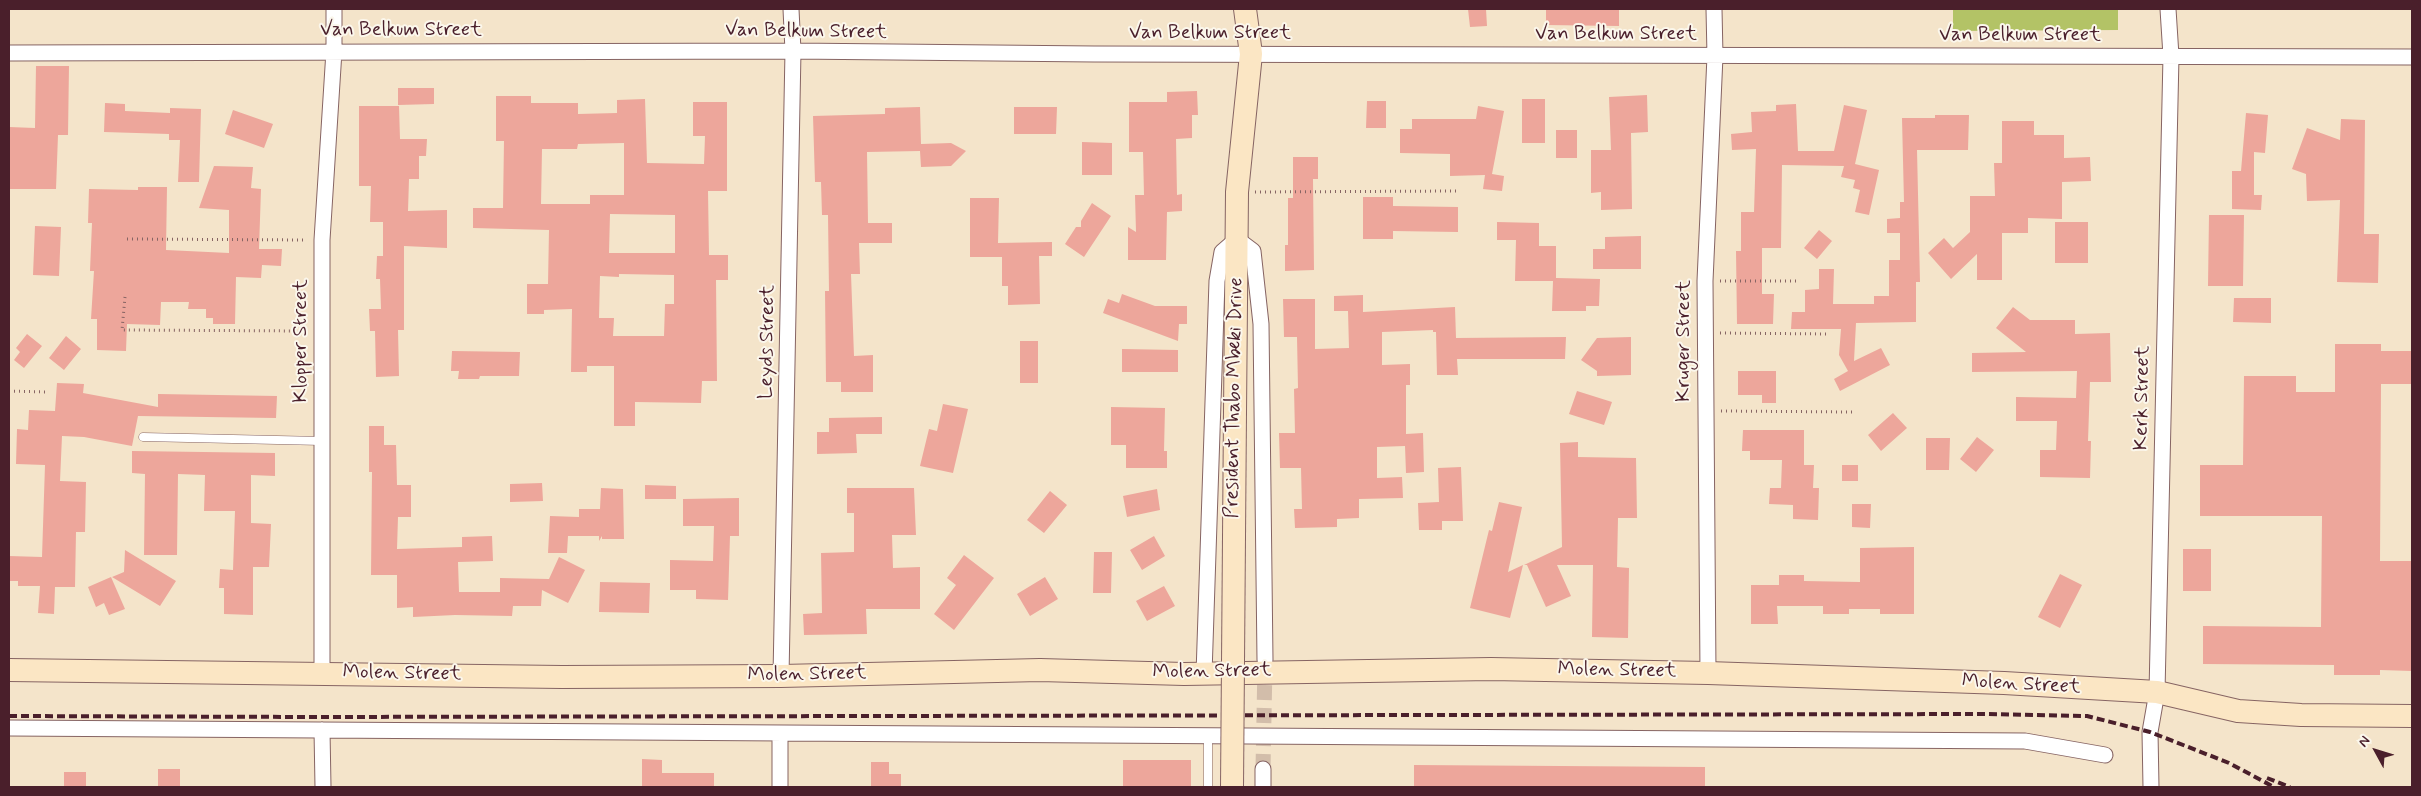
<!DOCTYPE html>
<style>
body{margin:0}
#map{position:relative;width:2421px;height:796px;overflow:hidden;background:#f4e4ca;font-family:Mynerve,sans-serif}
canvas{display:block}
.frame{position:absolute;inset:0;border:10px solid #4a1f2b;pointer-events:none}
.north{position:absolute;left:2351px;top:726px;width:50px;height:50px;-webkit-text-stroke:4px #fbf7ec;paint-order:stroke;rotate:309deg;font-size:14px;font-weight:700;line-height:20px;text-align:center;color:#4a1f2b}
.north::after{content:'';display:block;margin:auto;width:18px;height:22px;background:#4a1f2b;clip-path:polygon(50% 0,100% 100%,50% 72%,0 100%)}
</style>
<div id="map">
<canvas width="2421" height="796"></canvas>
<div class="frame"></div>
<div class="north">N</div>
</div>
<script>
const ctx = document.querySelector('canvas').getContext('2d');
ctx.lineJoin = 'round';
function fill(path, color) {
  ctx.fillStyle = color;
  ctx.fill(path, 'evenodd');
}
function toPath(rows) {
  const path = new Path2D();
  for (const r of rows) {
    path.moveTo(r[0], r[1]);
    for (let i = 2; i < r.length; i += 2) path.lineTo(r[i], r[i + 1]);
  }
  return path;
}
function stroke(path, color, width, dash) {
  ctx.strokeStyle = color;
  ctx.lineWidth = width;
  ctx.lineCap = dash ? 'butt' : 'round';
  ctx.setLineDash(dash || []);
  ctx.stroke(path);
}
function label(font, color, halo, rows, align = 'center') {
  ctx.font = font + ' Mynerve,sans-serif';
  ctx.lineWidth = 4;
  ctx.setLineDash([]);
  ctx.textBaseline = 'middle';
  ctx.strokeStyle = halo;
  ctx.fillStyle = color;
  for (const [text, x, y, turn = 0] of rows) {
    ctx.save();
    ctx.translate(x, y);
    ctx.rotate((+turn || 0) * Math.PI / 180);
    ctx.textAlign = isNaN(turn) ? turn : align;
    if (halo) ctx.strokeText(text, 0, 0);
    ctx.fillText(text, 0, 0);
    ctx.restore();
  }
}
fill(toPath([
 [1953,9,2118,9,2118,30,1953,31]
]), '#b3c366');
fill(toPath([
 [1468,9,1486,9,1487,26,1470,27],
 [1546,9,1619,9,1619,26,1546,25],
 [36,66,69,66,68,135,58,135,56,189,9,189,9,127,35,128],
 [398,88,434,88,434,104,398,105],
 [1197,91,1198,115,1192,115,1192,138,1176,139,1177,195,1182,194,1182,211,1167,212,1166,260,1128,260,1128,227,1136,232,1135,195,1144,195,1143,152,1129,152,1129,102,1167,102,1167,92],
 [1647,95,1648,132,1631,133,1632,209,1601,210,1601,192,1591,193,1591,150,1611,150,1609,97],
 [496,96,531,96,531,103,578,103,578,114,617,113,617,100,645,99,647,163,704,164,705,136,693,136,693,102,727,102,727,191,708,191,709,255,728,255,728,280,716,280,717,381,702,381,701,403,635,402,635,426,614,426,614,366,587,366,587,372,571,372,572,309,544,310,544,314,527,314,527,284,548,284,549,230,473,228,473,208,503,208,504,141,496,141],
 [624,143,624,195,590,195,590,204,541,204,542,149,577,149,578,144],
 [610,214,675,215,675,253,609,253],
 [619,274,674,275,674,304,665,304,664,336,613,336,614,318,599,318,600,276,619,277],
 [1522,99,1545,99,1545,143,1522,143],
 [1367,101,1386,101,1386,128,1366,128],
 [105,103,125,104,125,111,170,113,170,108,201,109,199,182,178,182,180,140,169,140,169,134,104,132],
 [1796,104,1798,151,1834,151,1844,105,1867,110,1855,164,1879,170,1869,215,1855,212,1860,190,1853,188,1855,180,1841,177,1844,166,1782,165,1781,248,1762,248,1762,294,1774,294,1773,324,1737,324,1736,251,1741,251,1741,212,1754,212,1756,149,1732,150,1731,134,1752,132,1751,112,1776,111,1776,105],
 [359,106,399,106,400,139,427,139,426,156,419,156,419,179,409,179,408,211,447,210,447,248,404,246,404,330,398,330,399,376,376,377,375,331,370,331,369,309,381,309,380,279,376,279,377,256,383,256,383,222,370,222,371,186,359,186],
 [1478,106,1504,111,1492,174,1504,176,1502,191,1483,189,1485,175,1450,176,1450,154,1400,153,1400,129,1412,129,1412,119,1476,119],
 [920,107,921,144,951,143,966,151,951,166,921,167,920,151,867,152,868,223,892,223,892,243,859,243,860,274,851,274,854,356,873,355,873,392,841,392,841,382,826,382,825,291,829,291,828,215,822,215,821,182,815,182,813,116,885,114,885,108],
 [1014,107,1057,107,1056,134,1014,134],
 [233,110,273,124,264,148,225,134],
 [2246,113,2268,115,2265,153,2254,152,2254,195,2262,195,2261,210,2232,209,2232,171,2241,171],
 [1935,115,1969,115,1968,150,1917,150,1920,282,1916,282,1916,322,1856,323,1854,361,1881,348,1890,365,1840,391,1834,379,1848,371,1839,355,1841,329,1791,329,1792,312,1805,312,1805,290,1819,289,1819,269,1834,269,1833,304,1874,304,1874,296,1889,296,1889,260,1900,260,1900,233,1887,233,1887,219,1900,218,1900,202,1904,202,1902,118,1935,118],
 [2341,119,2365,120,2364,234,2379,234,2378,283,2337,282,2340,200,2307,201,2306,174,2292,169,2307,128,2340,140],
 [2002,121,2034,121,2034,135,2064,135,2064,158,2090,157,2091,181,2062,182,2062,219,2028,218,2028,233,2002,233,2002,280,1977,280,1977,254,1951,279,1928,253,1944,238,1953,248,1970,232,1970,196,1995,196,1994,163,2002,163],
 [1556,130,1577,130,1577,158,1556,158],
 [1082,142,1112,143,1112,175,1082,175],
 [1293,157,1318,157,1318,179,1313,179,1314,270,1285,271,1285,245,1288,245,1288,198,1293,198],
 [214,166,253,167,251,188,261,189,259,249,282,249,281,266,262,265,261,278,236,277,235,324,213,324,213,318,206,318,206,309,188,309,189,302,161,302,160,325,127,324,126,351,97,350,97,319,91,319,94,271,90,271,92,223,88,223,89,189,138,190,138,187,167,187,166,250,229,253,229,210,199,208],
 [1363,197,1393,197,1393,206,1458,207,1458,232,1393,231,1393,239,1363,239],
 [970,198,999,198,998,243,1052,242,1052,256,1039,256,1040,304,1008,305,1008,286,1002,286,1002,257,970,257],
 [1092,203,1111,216,1084,257,1065,244,1076,227,1081,227,1081,221],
 [2209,215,2244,215,2243,286,2208,286],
 [1497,222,1539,223,1539,246,1556,246,1556,278,1600,279,1599,306,1586,306,1586,311,1552,311,1553,281,1515,281,1516,240,1497,240],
 [2055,222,2088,222,2088,263,2055,263],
 [35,226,61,227,59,276,33,275],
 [1819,230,1832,241,1817,259,1804,248],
 [1641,236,1641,269,1593,269,1593,249,1605,249,1605,237],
 [1122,294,1155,306,1187,306,1187,324,1179,324,1178,341,1103,313,1108,299,1119,303],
 [1363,295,1363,312,1455,307,1456,338,1566,337,1565,359,1457,359,1458,375,1437,375,1436,332,1433,332,1433,330,1382,332,1382,365,1410,364,1410,385,1406,385,1406,434,1423,433,1424,472,1406,473,1405,446,1377,447,1377,478,1402,477,1403,498,1359,499,1359,518,1337,519,1337,527,1295,528,1294,509,1302,509,1301,468,1280,468,1279,433,1295,433,1294,389,1298,388,1297,337,1284,337,1283,299,1315,299,1315,349,1349,348,1348,311,1334,311,1334,296],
 [2234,298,2271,298,2271,323,2233,322],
 [2013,307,2030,320,2075,320,2075,334,2110,333,2111,382,2090,382,2088,441,2091,441,2090,478,2040,477,2040,450,2056,450,2057,421,2016,421,2016,397,2076,398,2077,371,1972,372,1972,353,2026,352,1996,328],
 [27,334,42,346,24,368,14,360,20,352,16,348],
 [66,336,81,349,64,370,49,358],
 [1631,337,1631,375,1597,376,1597,371,1581,360,1597,338],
 [1020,341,1038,341,1038,383,1020,383],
 [2335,344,2381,344,2381,351,2412,351,2412,384,2381,384,2380,561,2412,561,2412,671,2380,670,2380,675,2334,675,2334,665,2203,664,2203,626,2321,627,2322,516,2200,516,2200,465,2243,465,2244,376,2296,376,2296,392,2335,392],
 [1122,349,1178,350,1178,372,1122,372],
 [452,351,520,352,519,376,480,376,479,379,458,379,459,371,451,371],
 [1738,371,1776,371,1776,403,1762,403,1762,395,1738,395],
 [57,383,84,384,83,393,158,407,158,394,277,396,276,418,138,416,132,446,84,437,62,436,60,481,86,482,85,532,76,532,75,587,55,587,54,614,38,613,40,586,18,586,18,581,9,581,9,556,42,557,45,465,16,464,17,429,28,430,29,410,55,411],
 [1577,391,1612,402,1604,425,1569,414],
 [943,404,968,409,953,473,920,466,929,429,937,431],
 [1111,407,1165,408,1164,451,1167,451,1167,468,1126,468,1126,445,1111,445],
 [1893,413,1907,428,1881,451,1868,435],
 [882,417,882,434,856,434,857,453,817,454,817,432,829,432,829,418],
 [369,426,384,426,384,445,396,445,397,485,411,485,411,517,398,517,397,549,462,547,462,537,492,536,493,561,458,562,459,592,500,592,500,578,549,579,559,557,585,570,568,603,542,590,541,606,513,606,512,616,455,615,413,617,413,607,397,608,397,575,371,575,372,472,369,472],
 [1743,430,1804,430,1804,465,1814,465,1813,488,1819,488,1818,520,1793,519,1793,505,1769,504,1770,488,1781,488,1782,460,1750,460,1750,451,1742,451],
 [1977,437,1994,450,1976,472,1960,459],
 [1926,438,1950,438,1949,470,1926,470],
 [1578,442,1578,457,1636,458,1637,518,1618,518,1617,567,1629,568,1628,638,1592,637,1593,565,1557,565,1571,596,1546,607,1527,565,1524,565,1562,547,1560,443],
 [132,451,275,453,275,476,251,475,251,523,271,524,269,567,253,567,253,615,224,614,224,588,219,588,220,569,233,570,235,511,204,511,205,475,178,474,177,555,144,555,145,474,132,473],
 [1842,465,1858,465,1858,481,1842,481],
 [1461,467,1463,521,1442,521,1442,530,1419,530,1418,503,1439,502,1438,468],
 [542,483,543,501,510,502,510,484],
 [645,485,676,486,676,499,645,499],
 [601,488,623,489,624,539,602,539,602,536,599,541,599,536,568,536,567,553,548,553,550,516,579,517,579,509,600,509],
 [847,488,914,488,916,535,892,535,893,568,920,567,920,609,866,609,867,634,804,635,803,614,822,613,821,553,854,552,854,513,847,513],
 [1157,489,1160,510,1127,517,1123,496],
 [1050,491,1067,505,1044,533,1027,520],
 [739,498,739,536,730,536,728,600,696,599,696,590,670,590,670,560,713,561,714,526,683,526,683,499],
 [1499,502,1522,507,1508,572,1523,565,1510,618,1470,608,1489,530,1492,531],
 [1852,504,1871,504,1870,528,1852,527],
 [1154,536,1165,556,1142,570,1130,550],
 [1914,547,1914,614,1880,614,1880,609,1849,609,1849,614,1823,614,1823,606,1777,606,1778,624,1751,624,1751,585,1779,585,1779,575,1804,575,1804,581,1860,582,1860,548],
 [2183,549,2211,549,2211,591,2183,591],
 [125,550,176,581,160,606,112,577,124,572],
 [1094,552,1112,552,1111,593,1093,593],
 [964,555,994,578,954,630,934,614,956,585,947,578],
 [2060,574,2082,585,2060,628,2038,617],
 [111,577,125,609,109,615,104,603,96,607,88,587],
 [1045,577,1058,599,1030,616,1017,594],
 [600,582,650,583,649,613,599,612],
 [1164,586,1175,606,1147,621,1136,601],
 [642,759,662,760,662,773,714,773,714,787,642,787],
 [1123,760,1191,760,1191,787,1123,787],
 [871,762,889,762,889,774,901,774,901,787,871,787],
 [1414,765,1705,767,1705,787,1414,787],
 [158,769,180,769,180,787,158,787],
 [64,772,86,772,86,787,64,787]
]), '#eda69b');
stroke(toPath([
 [1263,769,1265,664]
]), '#d2bdaa', 15, [15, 8]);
const lane = toPath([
 [143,437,322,441],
 [1208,787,1208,736]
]);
const street = toPath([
 [9,53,793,51,1094,54,2412,57],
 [322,673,322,240,334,51,334,9],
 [1708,673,1705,281,1715,56,1714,9],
 [1204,674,1217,281,1222,252,1237,239,1253,251,1261,324,1265,660],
 [781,676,793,51,791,9],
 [9,728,2025,741,2105,755],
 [322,730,323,787],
 [780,787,780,734],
 [1263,787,1263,769],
 [2151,787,2150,732,2157,692,2171,56,2168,9]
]);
const secondary = toPath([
 [1235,412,1237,192,1251,54,1245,9],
 [9,670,562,677,781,676,1040,670,1184,674,1491,669,1708,673,2004,683,2157,692,2238,711,2301,715,2412,716]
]);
stroke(lane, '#866463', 9);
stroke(street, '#866463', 17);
stroke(secondary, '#866463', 24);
stroke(toPath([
 [1255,192,1456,191],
 [127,239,306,240],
 [1720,281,1796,281],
 [125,297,122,330,306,331],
 [1720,333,1829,334],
 [9,391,47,392],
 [1721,411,1852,412]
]), '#866463', 3, [1, 4]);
stroke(lane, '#fff', 8);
stroke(street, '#fff', 15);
stroke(secondary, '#fbe6c4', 22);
stroke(toPath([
 [9,716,315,717,1988,714,2087,716,2150,732,2229,763,2274,787],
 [2267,778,2290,787]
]), '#4a1f2b', 4, [8, 4]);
const secondaryBridge = toPath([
 [1232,787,1235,412]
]);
stroke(secondaryBridge, '#866463', 24, []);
stroke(secondaryBridge, '#fbe6c4', 22);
label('20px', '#4a1f2b', '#fbf7ec', [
 ["Van Belkum Street",401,31],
 ["Van Belkum Street",806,32,1],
 ["Van Belkum Street",1210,34],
 ["Van Belkum Street",1616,35],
 ["Van Belkum Street",2020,36],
 ["Klopper Street",302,341,-90],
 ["Kruger Street",1685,341,-90],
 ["Leyds Street",768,342,-89],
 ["President Thabo Mbeki Drive",1235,398,-89],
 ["Kerk Street",2143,398,-89],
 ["Molen Street",1617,671,1],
 ["Molen Street",1212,672,-1],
 ["Molen Street",402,674,1],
 ["Molen Street",807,675,-1],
 ["Molen Street",2021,685,3]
]);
</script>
